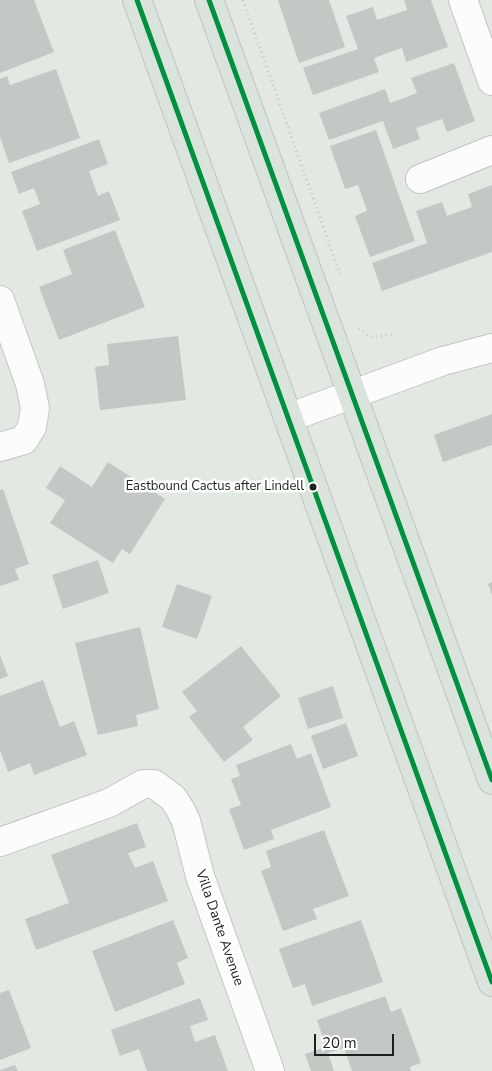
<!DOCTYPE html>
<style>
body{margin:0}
#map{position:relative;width:492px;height:1071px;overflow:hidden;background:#e3e8e3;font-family:"Nunito Sans",sans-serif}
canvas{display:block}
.scale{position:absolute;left:314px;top:1034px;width:80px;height:22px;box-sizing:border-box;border:2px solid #1d211d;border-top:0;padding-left:6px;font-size:15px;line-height:18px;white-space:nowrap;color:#1d211d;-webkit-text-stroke:4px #fff;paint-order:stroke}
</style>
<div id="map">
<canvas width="492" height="1071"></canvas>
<div class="scale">20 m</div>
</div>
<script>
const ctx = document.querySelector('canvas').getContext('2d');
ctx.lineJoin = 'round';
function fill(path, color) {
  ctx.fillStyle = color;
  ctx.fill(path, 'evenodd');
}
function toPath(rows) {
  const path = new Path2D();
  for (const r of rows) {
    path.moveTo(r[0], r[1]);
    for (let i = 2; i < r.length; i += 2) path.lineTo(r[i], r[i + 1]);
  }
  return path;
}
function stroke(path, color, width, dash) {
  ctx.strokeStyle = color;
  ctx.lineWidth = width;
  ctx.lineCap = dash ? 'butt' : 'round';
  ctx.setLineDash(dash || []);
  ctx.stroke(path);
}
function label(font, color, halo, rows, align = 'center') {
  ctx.font = font + ' "Nunito Sans",sans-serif';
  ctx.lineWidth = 5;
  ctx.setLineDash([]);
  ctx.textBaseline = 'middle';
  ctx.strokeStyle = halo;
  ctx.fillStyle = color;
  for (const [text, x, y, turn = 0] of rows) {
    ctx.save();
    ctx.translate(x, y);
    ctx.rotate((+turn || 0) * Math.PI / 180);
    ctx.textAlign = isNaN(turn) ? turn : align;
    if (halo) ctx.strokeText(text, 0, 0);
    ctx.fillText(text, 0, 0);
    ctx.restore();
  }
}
fill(toPath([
 [0,0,34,0,54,52,0,73],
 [278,0,329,0,345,47,299,63],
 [404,0,431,0,448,47,406,62,402,48,374,58,379,72,313,95,303,68,358,49,346,16,373,7,377,20,407,10],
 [454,63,475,121,447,132,442,119,416,128,420,139,393,149,383,121,329,140,319,113,385,89,390,103,417,93,411,78],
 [56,69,80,138,9,163,0,137,0,79,7,76,10,85],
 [376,130,415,241,370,257,355,216,367,211,358,185,345,189,330,146],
 [99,139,108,164,89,171,98,196,109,191,120,220,37,251,22,211,40,204,34,188,19,194,11,172],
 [492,185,492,252,382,291,372,263,427,243,416,211,442,202,447,216,472,207,468,194],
 [115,230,145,307,59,340,39,287,72,274,63,250],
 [178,336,186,400,100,410,95,367,109,365,107,344],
 [492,414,492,445,443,462,434,435],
 [108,462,165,499,130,554,122,549,113,563,50,523,65,500,46,488,60,466,92,487],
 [3,489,29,564,15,569,19,580,0,586,0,490],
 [98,560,109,593,63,609,52,575],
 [492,582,492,595,488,584],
 [177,584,212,596,197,639,162,627],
 [140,627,159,709,136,715,138,726,98,735,75,643],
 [241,646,281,696,243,727,253,740,224,762,189,717,197,711,182,692],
 [0,655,8,676,0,679],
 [43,680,60,727,74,721,87,755,34,775,30,763,8,772,0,750,0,696],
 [333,686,343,718,308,729,298,698],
 [346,723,358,756,323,769,311,736],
 [291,744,297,759,311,753,331,807,271,830,274,839,244,850,229,809,241,805,231,779,240,776,236,765],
 [137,823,146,847,128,853,135,868,153,861,168,901,36,950,25,919,69,903,51,855],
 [324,830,349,896,313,909,317,919,283,931,261,871,271,867,266,851],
 [173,920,188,958,177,963,185,984,115,1012,92,951],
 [361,920,383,982,312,1006,305,984,293,988,279,949],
 [9,990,31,1048,0,1060,0,993],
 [385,996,391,1012,401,1008,421,1063,410,1067,411,1071,352,1071,344,1048,328,1053,334,1071,311,1071,305,1054,326,1047,317,1020],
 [200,998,208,1020,190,1026,195,1042,215,1035,228,1071,147,1071,139,1049,120,1056,111,1030],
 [15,1065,18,1071,0,1071,0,1070]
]), '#c4c8c4');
const minor = toPath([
 [463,0,492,81],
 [420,179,492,150],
 [0,300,30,384,35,408,32,427,24,440,0,447],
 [288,418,443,361,492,348],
 [0,842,109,803,143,784,154,784,173,798,180,809,186,821,200,876,270,1071]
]);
const major = toPath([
 [137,0,492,982],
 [209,0,492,780]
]);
stroke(minor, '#c2c6c2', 30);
stroke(major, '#bfc2bf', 30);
stroke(toPath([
 [243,0,341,277],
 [359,328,368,336,373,337,394,334]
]), '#c6c8c6', 3, [1, 4]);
stroke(minor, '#fbfcfb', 28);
stroke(major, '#dae3dc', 28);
stroke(toPath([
 [137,0,492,982],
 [209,0,492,780]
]), '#009140', 5);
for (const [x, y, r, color] of [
 [313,487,4.5,"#1d211d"]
]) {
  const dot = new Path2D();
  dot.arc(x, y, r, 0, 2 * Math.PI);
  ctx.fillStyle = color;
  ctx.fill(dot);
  stroke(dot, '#fff', 2);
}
label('13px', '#1d211d', '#fff', [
 ["Eastbound Cactus after Lindell",304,487]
], 'right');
label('14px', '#1d211d', '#fff', [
 ["Villa Dante Avenue",219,928,71]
]);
</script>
